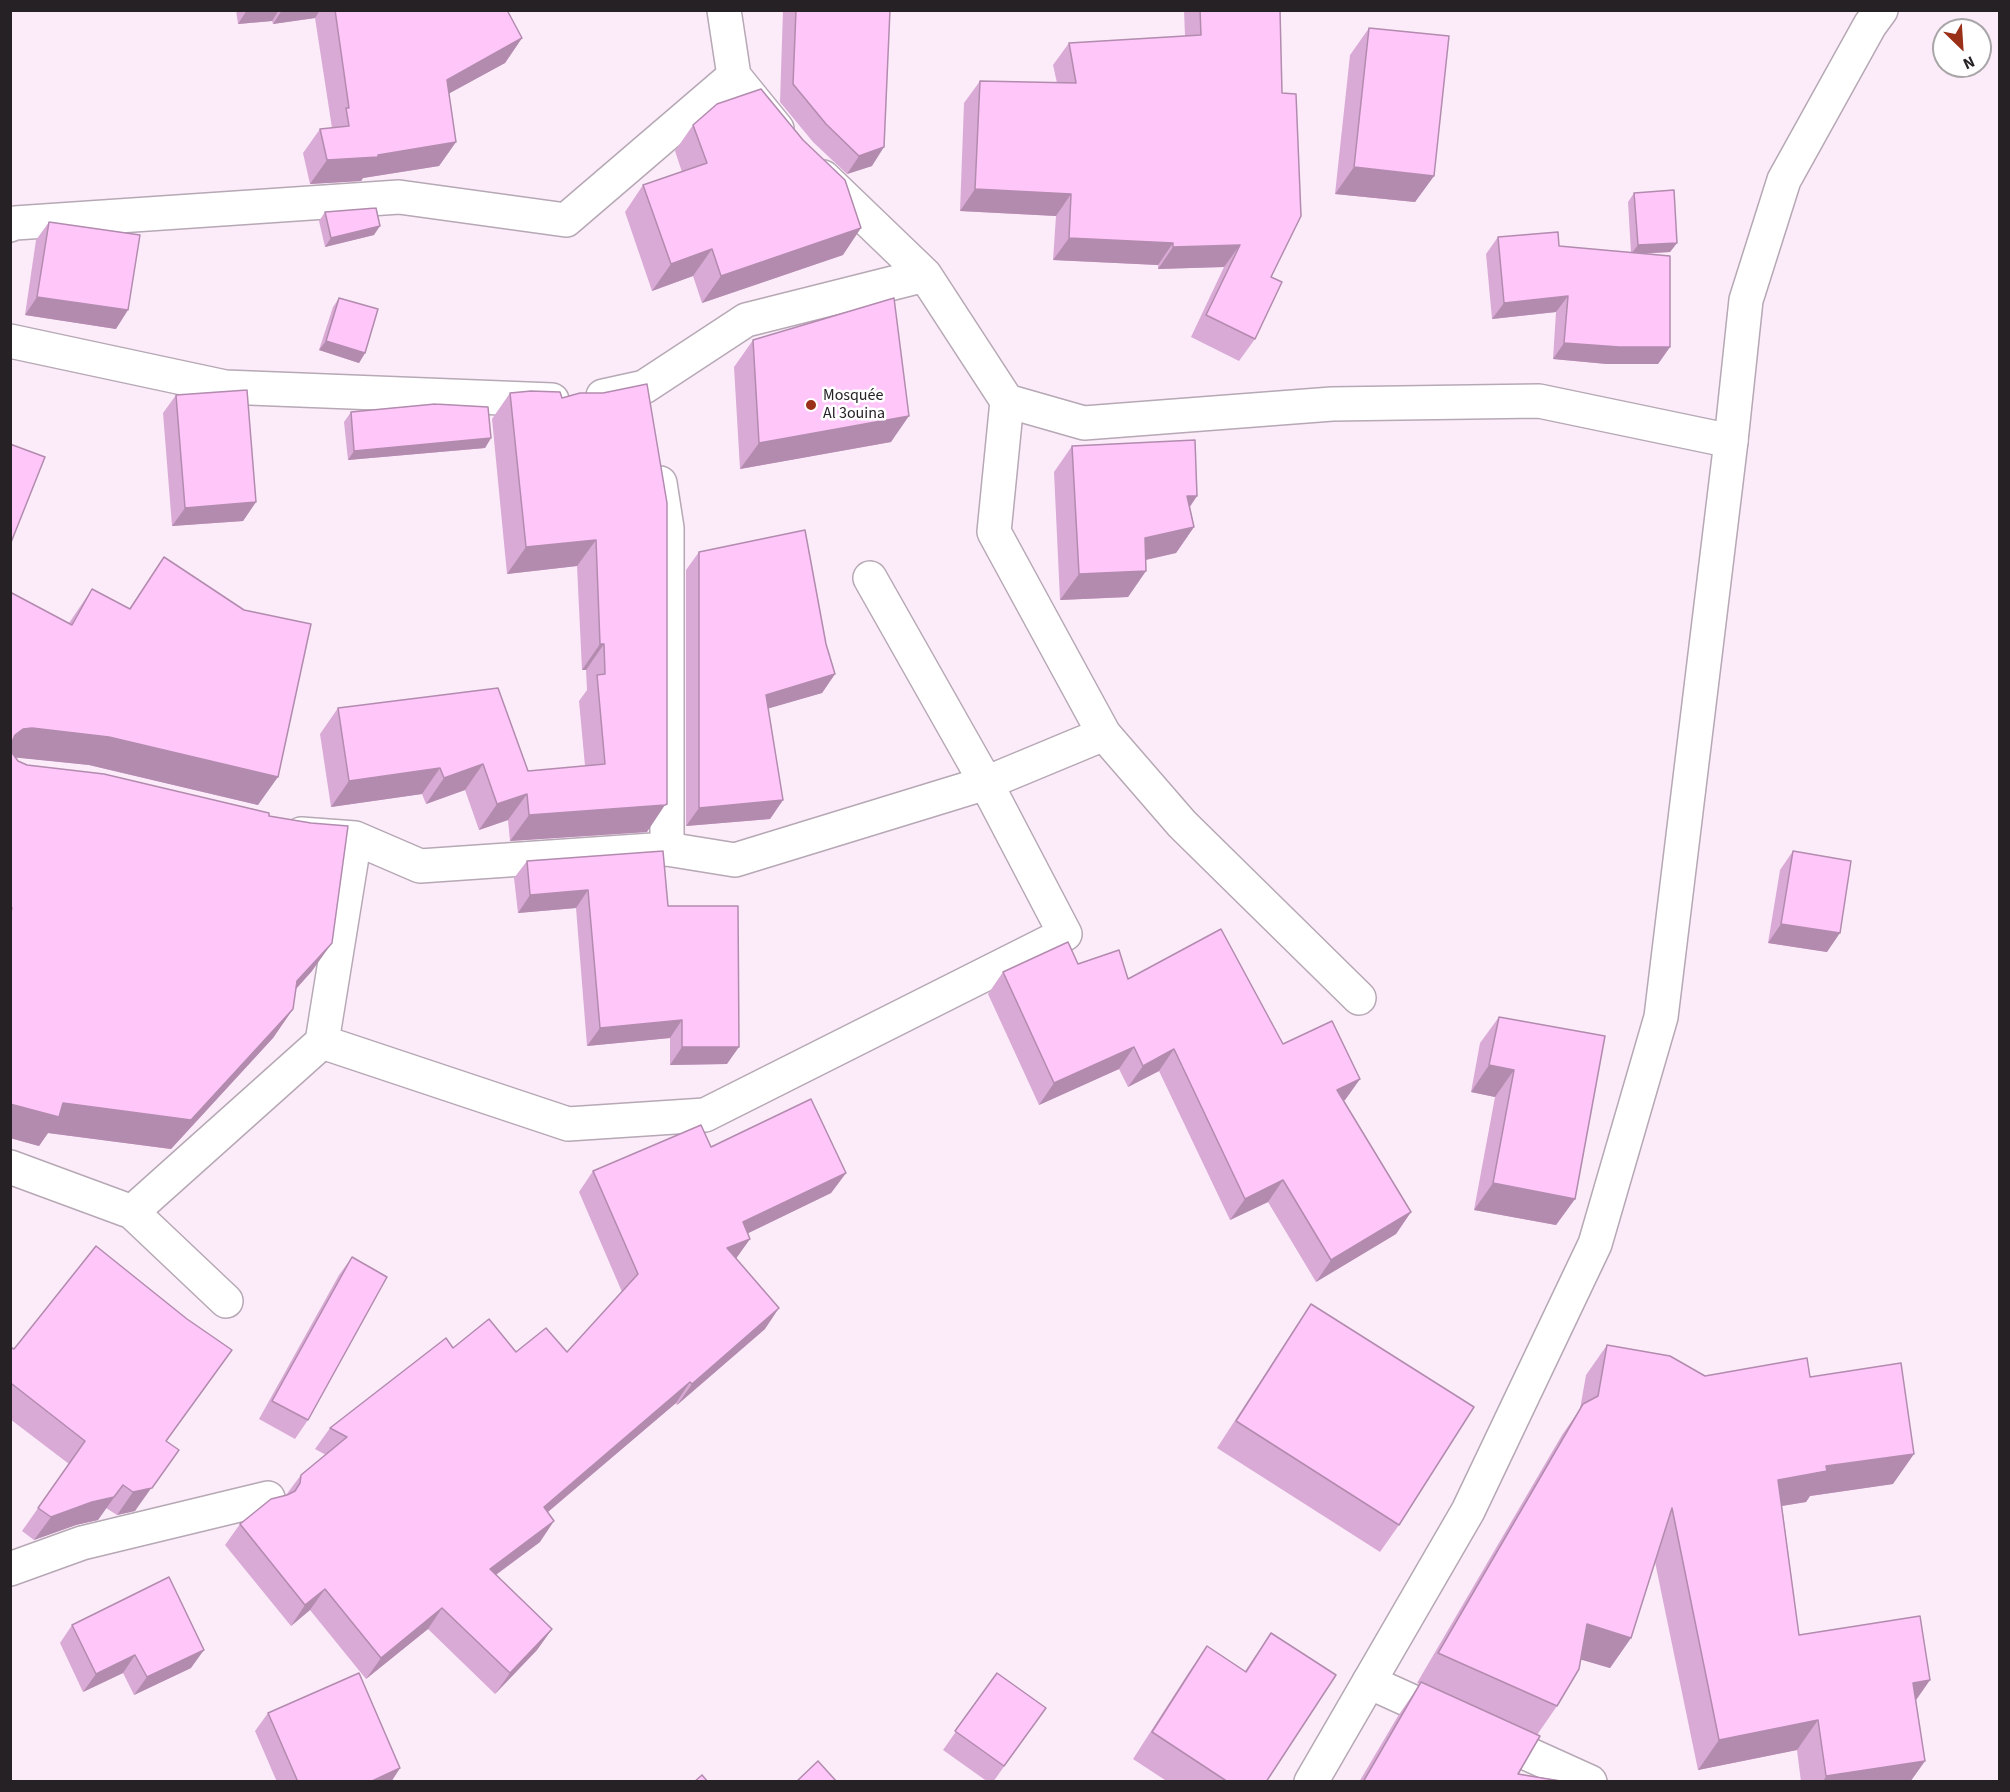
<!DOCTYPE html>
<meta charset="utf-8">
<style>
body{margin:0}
#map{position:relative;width:2010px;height:1792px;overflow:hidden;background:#fcecfa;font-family:"Source Sans 3",sans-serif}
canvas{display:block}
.frame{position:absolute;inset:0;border:12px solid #262125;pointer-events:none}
.north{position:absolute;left:1932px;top:18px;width:60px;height:60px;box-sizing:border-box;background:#fff;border:2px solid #a8a6a8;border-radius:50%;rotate:155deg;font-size:16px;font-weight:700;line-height:24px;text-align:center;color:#262125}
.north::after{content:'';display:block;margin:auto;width:21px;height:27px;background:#993017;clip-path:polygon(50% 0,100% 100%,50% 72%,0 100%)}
</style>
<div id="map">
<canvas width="2010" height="1792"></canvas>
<div class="frame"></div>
<div class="north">N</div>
</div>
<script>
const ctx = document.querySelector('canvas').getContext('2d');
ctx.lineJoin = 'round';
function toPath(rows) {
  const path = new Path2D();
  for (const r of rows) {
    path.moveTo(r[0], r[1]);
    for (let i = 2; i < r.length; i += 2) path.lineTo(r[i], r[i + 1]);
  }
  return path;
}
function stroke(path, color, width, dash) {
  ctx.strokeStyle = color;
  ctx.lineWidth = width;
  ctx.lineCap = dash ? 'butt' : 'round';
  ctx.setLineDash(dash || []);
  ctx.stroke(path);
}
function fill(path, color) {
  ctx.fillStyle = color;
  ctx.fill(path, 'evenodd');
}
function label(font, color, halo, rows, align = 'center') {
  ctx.font = font + ' "Source Sans 3",sans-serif';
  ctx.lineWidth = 5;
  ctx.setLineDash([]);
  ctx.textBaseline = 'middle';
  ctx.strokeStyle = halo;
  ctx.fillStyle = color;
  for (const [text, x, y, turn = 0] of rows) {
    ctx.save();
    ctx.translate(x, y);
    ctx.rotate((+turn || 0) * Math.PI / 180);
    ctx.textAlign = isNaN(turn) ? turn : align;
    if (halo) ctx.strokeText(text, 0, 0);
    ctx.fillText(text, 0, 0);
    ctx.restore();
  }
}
const minor = toPath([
 [724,10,734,76,777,129],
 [823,177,925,275,1007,401,1084,423,1332,404,1539,401,1731,441],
 [10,225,15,223,399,197,566,220,734,76],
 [10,341,225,387,552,400],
 [603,396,644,387,746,320,925,275],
 [1007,401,994,532,1104,734,1182,824,1359,998],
 [660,483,667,528,667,849],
 [301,834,355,838,420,866,667,849,735,860,986,783,1104,734],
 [322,1042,568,1124,705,1115,1065,934,986,783,870,578],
 [10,1167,132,1212,322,1042,355,838],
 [132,1212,226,1301],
 [10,1569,82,1543,268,1498],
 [1369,1682,1590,1782]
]);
const secondary = toPath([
 [1311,1782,1468,1511,1595,1244,1661,1017,1731,441,1746,300,1784,180,1870,25,1881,10]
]);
stroke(minor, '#b6a8b4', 36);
stroke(secondary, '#b6a8b4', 36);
stroke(minor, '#fff', 33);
stroke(secondary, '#fff', 33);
fill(toPath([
 [236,10,507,10,522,38,505,63,449,93,456,142,439,166,363,178,361,181,310,184,303,153,320,129,332,128,315,18,273,24,272,21,238,24],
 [783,10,890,10,872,166,847,174,813,142,780,102],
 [1184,10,1280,10,1271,277,1255,339,1239,361,1191,337,1224,267,1158,269,1158,265,1053,260,1056,216,960,211,964,103,980,81,1057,83,1053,65,1069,43,1185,36],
 [1369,28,1434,176,1415,202,1335,194,1350,55],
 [693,125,843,255,702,303,693,276,652,291,625,212,643,185,682,172,675,151],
 [1634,193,1677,243,1670,252,1643,254,1670,347,1658,364,1607,364,1553,359,1556,312,1492,319,1486,254,1498,237,1559,246,1631,253,1628,202],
 [325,212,374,235,325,247,319,221],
 [49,222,116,329,25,315,36,240],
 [339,298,365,353,359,363,319,350,333,307],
 [753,340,891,442,740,469,734,367],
 [510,393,562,398,580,393,647,832,510,841,508,820,479,830,465,790,426,804,422,794,331,807,320,734,338,708,528,771,585,766,579,701,587,690,586,670,582,670,577,566,507,574,492,419],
 [176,395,256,502,243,521,172,526,163,413],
 [351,412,491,438,485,448,348,460,344,422],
 [1072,446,1197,496,1190,507,1194,527,1176,553,1146,560,1146,571,1128,597,1060,600,1054,472],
 [699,552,826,644,835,674,822,693,768,708,783,800,770,819,686,826,686,570],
 [164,557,258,805,89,765,15,757,18,761,27,765,269,816,312,971,296,989,293,1009,273,1038,171,1149,48,1133,39,1146,10,1138,10,592,69,623,92,589,129,609],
 [1793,851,1827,952,1768,943,1780,870],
 [527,861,668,906,727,1064,670,1065,670,1038,587,1046,576,908,518,913,514,878],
 [1078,964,1128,979,1283,1044,1360,1079,1345,1100,1343,1101,1411,1212,1396,1234,1316,1282,1268,1202,1230,1220,1159,1071,1128,1087,1119,1069,1039,1105,988,994,1003,972],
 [1499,1017,1575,1199,1556,1225,1474,1210,1495,1097,1471,1092,1480,1043],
 [711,1147,846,1173,831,1193,748,1233,750,1239,736,1258,765,1329,677,1405,676,1403,548,1512,540,1542,496,1575,552,1629,537,1650,495,1694,428,1629,366,1679,310,1610,291,1626,225,1545,240,1524,286,1495,301,1475,326,1455,315,1449,330,1428,453,1348,516,1352,567,1352,622,1292,579,1192,593,1171],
 [352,1257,308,1420,295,1439,259,1419,339,1275],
 [1311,1304,1399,1525,1380,1552,1217,1448,1293,1331],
 [1607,1345,1705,1376,1810,1377,1893,1484,1810,1496,1806,1502,1782,1506,1799,1635,1930,1680,1916,1700,1925,1761,1910,1782,1801,1782,1797,1750,1698,1770,1655,1562,1631,1638,1610,1668,1580,1659,1557,1706,1537,1735,1518,1774,1566,1781,1359,1782,1398,1716,1420,1684,1417,1683,1562,1435,1580,1409,1586,1375],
 [10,1347,14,1349,215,1374,166,1441,135,1511,117,1515,106,1508,98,1520,76,1525,34,1540,22,1531,69,1464,10,1419],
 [72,1625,191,1668,134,1695,123,1673,83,1692,60,1643],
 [1271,1633,1266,1782,1168,1782,1133,1759,1189,1672,1207,1646,1245,1671],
 [997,1673,1046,1708,993,1782,988,1782,943,1750],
 [268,1713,400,1768,391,1782,277,1782,255,1731]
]), '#daaad6');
fill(toPath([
 [247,10,279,10,272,21,238,24],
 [282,10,320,10,315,18,273,24],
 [522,38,505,63,430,104,447,80],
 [456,142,439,166,363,178,361,181,310,184,327,160,378,155],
 [884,147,872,166,847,174,859,156],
 [1354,167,1434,176,1415,202,1335,194],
 [975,189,1071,194,1056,216,960,211],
 [380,226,374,235,325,247,331,238],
 [861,228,843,255,702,303,721,276],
 [1069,238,1173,243,1158,265,1053,260],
 [1677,243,1670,252,1631,254,1638,245],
 [1240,245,1224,267,1158,269,1173,247],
 [712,249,693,276,652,291,671,264],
 [1568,296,1556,312,1492,319,1504,303],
 [37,297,128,310,116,329,25,315],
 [326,341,365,353,359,363,319,350],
 [1564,343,1670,347,1658,364,1607,364,1553,359],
 [909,416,891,442,740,469,759,443],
 [491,438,485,448,348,460,354,451],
 [1187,496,1197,496,1179,522],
 [256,502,243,521,172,526,185,508],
 [1194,527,1176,553,1127,564,1145,538],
 [596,540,577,566,507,574,526,547],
 [1146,571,1128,597,1060,600,1079,574],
 [600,644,604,644,586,670,582,670],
 [835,674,822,693,753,713,766,695],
 [32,728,109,737,278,777,258,805,89,765,10,757,10,742,15,735,23,729],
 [483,764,465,790,426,804,444,778],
 [440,768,422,794,331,807,349,781],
 [527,794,508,820,479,830,497,804],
 [783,800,770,819,686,826,699,808],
 [665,805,647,832,510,841,529,815],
 [588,890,576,908,518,913,530,895],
 [1781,924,1840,933,1827,952,1768,943],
 [332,943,312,971,277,1010,297,981],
 [293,1009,273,1038,171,1149,48,1133,39,1146,10,1138,10,1104,63,1103],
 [682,1020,670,1038,587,1046,600,1028],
 [682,1047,739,1047,727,1064,670,1065],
 [1134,1047,1119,1069,1039,1105,1054,1083],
 [1174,1049,1159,1071,1128,1087,1143,1066],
 [1489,1065,1514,1070,1495,1097,1471,1092],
 [1360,1079,1345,1100,1322,1111,1337,1090],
 [846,1173,831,1193,728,1243,743,1222],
 [1283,1180,1268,1202,1230,1220,1245,1199],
 [1493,1183,1575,1199,1556,1225,1474,1210],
 [1411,1212,1396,1234,1316,1282,1331,1260],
 [750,1239,735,1260,727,1248],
 [779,1308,765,1329,677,1405,692,1384],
 [690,1382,676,1403,529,1528,544,1507],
 [1914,1454,1893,1484,1810,1496,1806,1502,1757,1510,1778,1480,1826,1466],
 [162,1473,135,1511,117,1515,133,1492],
 [123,1485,98,1520,76,1525,34,1540,51,1517],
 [554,1521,540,1542,475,1590,490,1569],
 [325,1589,310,1610,291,1626,305,1605],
 [442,1608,428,1629,366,1679,381,1658],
 [1587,1624,1631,1638,1610,1668,1565,1655],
 [552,1629,537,1650,495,1694,510,1673],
 [204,1650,191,1668,134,1695,147,1677],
 [135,1655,123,1673,83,1692,96,1674],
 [1930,1680,1909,1710,1913,1683],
 [1818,1720,1797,1750,1698,1770,1719,1740],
 [1925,1761,1910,1782,1823,1782,1826,1776],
 [400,1768,391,1782,370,1782]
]), '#b28bae');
const building = toPath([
 [335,10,507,10,522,38,447,80,456,142,378,155,378,157,327,160,320,129,349,126,346,108,349,108,335,10],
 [796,10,890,10,884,147,859,156,826,124,793,84,796,10],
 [1200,10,1280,10,1282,93,1296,94,1301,216,1271,277,1282,282,1255,339,1206,315,1240,245,1173,247,1173,243,1069,238,1071,194,975,189,980,81,1076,83,1069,43,1201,35,1200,10],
 [1369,28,1449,36,1434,176,1354,167,1369,28],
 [761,89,803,140,845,180,861,228,721,276,712,249,671,264,643,185,707,163,693,125,717,104,761,89],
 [1674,190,1677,243,1638,245,1634,193,1674,190],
 [376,208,380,226,331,238,325,212,376,208],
 [49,222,140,235,128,310,37,297,49,222],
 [1558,232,1559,246,1670,256,1670,347,1619,347,1564,343,1568,296,1504,303,1498,237,1558,232],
 [339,298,378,309,365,353,326,341,339,298],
 [894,298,909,416,759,443,753,340,894,298],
 [647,384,667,503,667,804,665,805,529,815,527,794,497,804,483,764,444,778,440,768,349,781,338,708,498,688,528,771,605,764,597,675,605,674,604,644,600,644,596,540,526,547,510,393,531,391,560,392,562,398,580,393,603,393,647,384],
 [247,390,256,502,185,508,176,395,247,390],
 [435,404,488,407,491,438,354,451,351,412,435,404],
 [1195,440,1197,496,1187,496,1194,527,1145,538,1146,571,1079,574,1072,446,1195,440],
 [10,444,45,457,10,545,10,444],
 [805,530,826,644,835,674,766,695,783,800,699,808,699,552,805,530],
 [164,557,244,610,311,624,278,777,109,737,32,728,23,729,15,735,11,744,13,754,18,761,27,765,104,774,269,813,269,816,311,823,348,826,332,943,297,981,293,1009,191,1120,63,1103,59,1117,10,1104,10,915,12,908,10,908,10,592,72,625,92,589,130,609,164,557],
 [663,851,668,906,738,906,739,1047,682,1047,682,1020,600,1028,588,890,530,895,527,861,663,851],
 [1793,851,1851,861,1840,933,1781,924,1793,851],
 [1221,929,1283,1044,1332,1021,1360,1079,1337,1090,1411,1212,1331,1260,1283,1180,1245,1199,1174,1049,1143,1066,1134,1047,1054,1083,1003,972,1068,942,1078,964,1119,950,1128,979,1221,929],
 [1499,1017,1605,1036,1575,1199,1493,1183,1514,1070,1489,1065,1499,1017],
 [811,1099,846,1173,743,1222,750,1239,727,1248,779,1308,692,1384,690,1382,544,1507,554,1521,490,1569,552,1629,510,1673,442,1608,381,1658,325,1589,305,1605,240,1524,271,1499,287,1495,295,1491,300,1483,301,1475,347,1437,330,1428,446,1338,453,1348,489,1319,516,1352,546,1328,567,1352,638,1274,593,1171,701,1125,711,1147,811,1099],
 [96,1246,187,1319,232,1350,166,1441,179,1450,152,1488,133,1492,123,1485,114,1497,92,1502,51,1517,38,1508,85,1441,12,1384,10,1385,10,1347,14,1349,96,1246],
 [352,1257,387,1277,308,1420,272,1401,352,1257],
 [1311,1304,1474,1407,1399,1525,1236,1421,1311,1304],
 [1607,1345,1670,1356,1705,1376,1807,1358,1810,1377,1901,1363,1914,1454,1826,1466,1827,1471,1778,1480,1799,1635,1920,1616,1930,1680,1913,1683,1925,1761,1826,1776,1818,1720,1719,1740,1672,1508,1631,1638,1587,1624,1579,1669,1557,1706,1438,1653,1583,1404,1598,1396,1607,1345],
 [169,1577,204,1650,147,1677,135,1655,96,1674,72,1625,169,1577],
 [1271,1633,1336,1675,1266,1782,1228,1782,1152,1732,1207,1646,1246,1672,1271,1633],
 [359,1673,400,1768,370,1782,298,1782,268,1713,359,1673],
 [997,1673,1046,1708,1004,1766,955,1731,997,1673],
 [1421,1682,1540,1736,1518,1774,1566,1782,1363,1782,1421,1682],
 [818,1761,837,1782,796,1782,818,1761],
 [702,1775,708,1782,694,1782,702,1775]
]);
fill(building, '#fec6f9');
stroke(building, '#b28bae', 1.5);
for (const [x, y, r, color] of [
 [811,405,6,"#993017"]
]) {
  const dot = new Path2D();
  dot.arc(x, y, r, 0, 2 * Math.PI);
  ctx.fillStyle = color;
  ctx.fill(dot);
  stroke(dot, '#fff', 2);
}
label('16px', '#262125', '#fff', [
 ["Mosquée",823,396],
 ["Al 3ouina",823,414]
], 'left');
</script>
